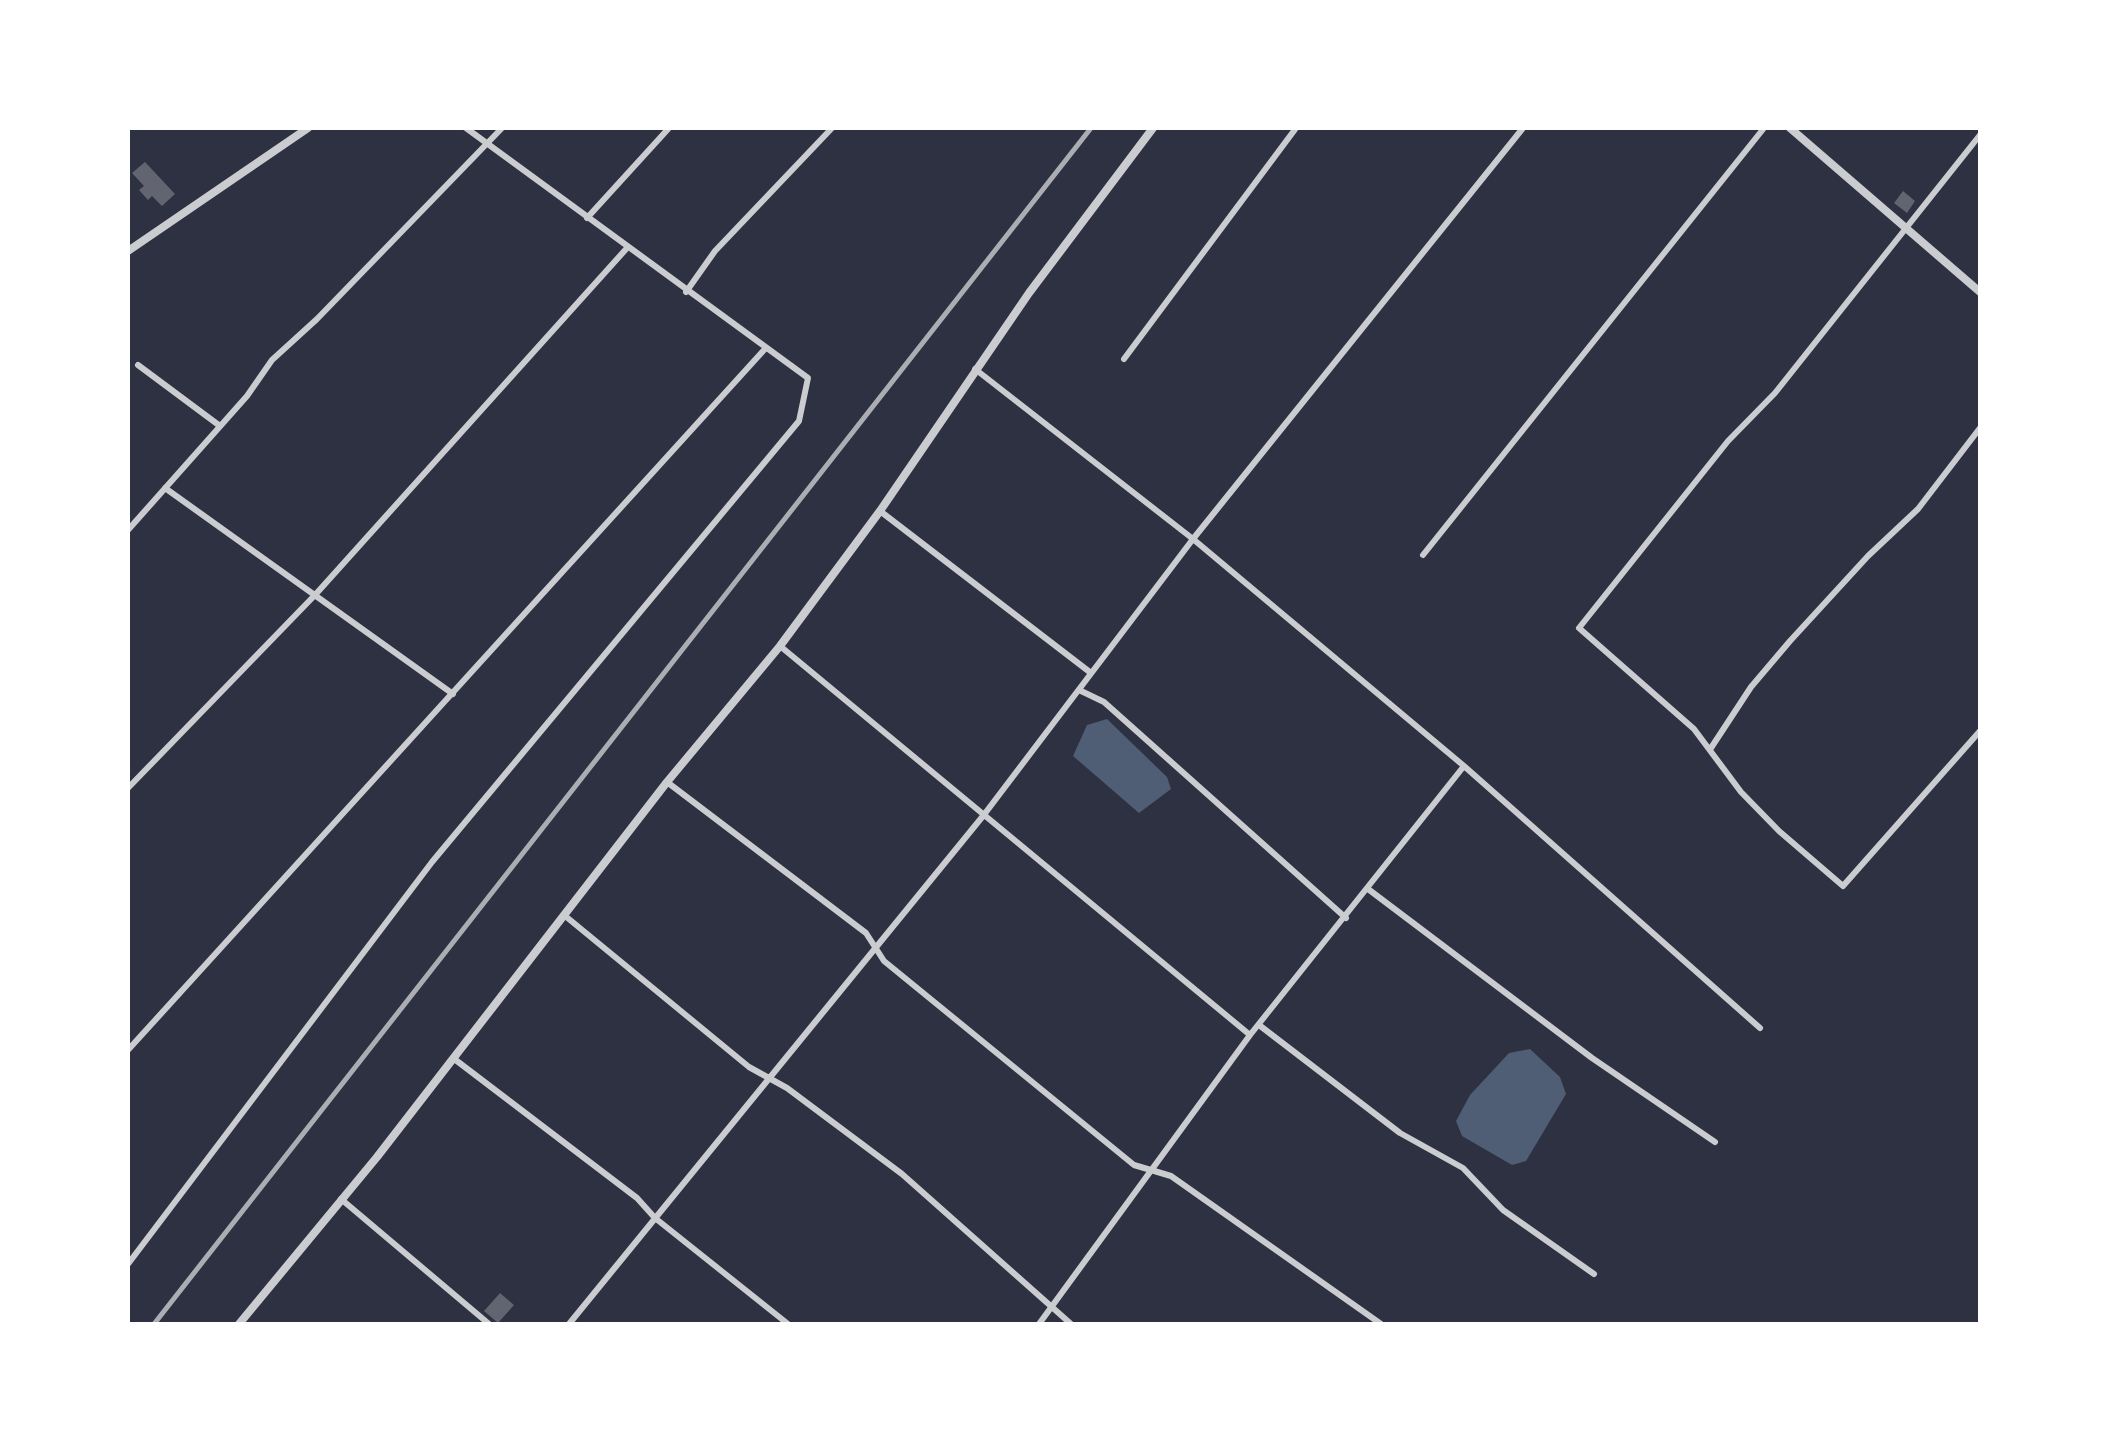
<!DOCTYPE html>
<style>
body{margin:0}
#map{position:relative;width:2108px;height:1452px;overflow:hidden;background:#2d3142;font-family:Arial,sans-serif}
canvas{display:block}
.frame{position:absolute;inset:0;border:130px solid #fff;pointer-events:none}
</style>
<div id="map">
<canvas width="2108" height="1452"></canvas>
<div class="frame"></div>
</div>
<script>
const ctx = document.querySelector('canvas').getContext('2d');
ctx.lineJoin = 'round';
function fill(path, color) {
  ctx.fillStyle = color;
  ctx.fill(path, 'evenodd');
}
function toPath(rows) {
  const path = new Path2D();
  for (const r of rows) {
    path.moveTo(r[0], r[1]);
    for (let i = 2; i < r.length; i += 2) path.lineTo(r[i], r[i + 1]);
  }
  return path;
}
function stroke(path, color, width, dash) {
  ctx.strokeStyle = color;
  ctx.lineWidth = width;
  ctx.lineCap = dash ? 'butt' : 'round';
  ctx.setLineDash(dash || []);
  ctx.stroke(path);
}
fill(toPath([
 [1107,719,1167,777,1171,789,1139,813,1073,756,1087,725],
 [1530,1049,1560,1077,1566,1094,1526,1161,1512,1165,1462,1136,1456,1121,1470,1095,1509,1053]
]), '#4f5d75');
fill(toPath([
 [145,162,175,194,162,206,152,196,148,200,139,190,144,186,132,173],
 [1903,191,1915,201,1907,213,1894,203],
 [500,1293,514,1305,498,1323,484,1311]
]), '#626471');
stroke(toPath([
 [1980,135,1775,393,1728,441,1579,628,1694,729,1741,792,1779,831,1843,886,1980,731],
 [587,218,669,128],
 [686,292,715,251,832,128],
 [1124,359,1296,128],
 [138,365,220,426],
 [975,369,1193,539,1464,766,1760,1028],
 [165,488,453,694],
 [880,511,1091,673],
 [128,530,247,396,272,360,317,319,502,128],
 [1423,555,1764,128],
 [780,646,1250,1035],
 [1079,690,1104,702,1346,918],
 [1711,748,1751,687,1790,641,1868,556,1918,509,1980,428],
 [667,782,866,933,884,961,1134,1165,1171,1176,1381,1324],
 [128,788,315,595,627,248],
 [1368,889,1592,1058,1715,1142],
 [564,915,749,1067,787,1088,902,1174,1071,1324],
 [1259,1025,1400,1133,1463,1168,1503,1210,1594,1274],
 [128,1050,764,350],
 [453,1058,637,1198,655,1218,788,1324],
 [341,1199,489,1324],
 [128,1264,432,862,799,421,808,378,466,128],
 [569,1324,983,816,1193,539,1523,128],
 [1039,1324,1250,1035,1464,766]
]), '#caccd0', 6);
stroke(toPath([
 [1790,128,1980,292],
 [128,251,308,128],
 [239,1324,377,1157,667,782,780,646,880,511,1029,293,1153,128]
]), '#caccd0', 8);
stroke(toPath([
 [154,1324,1091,128]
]), '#abadb3', 5);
</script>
